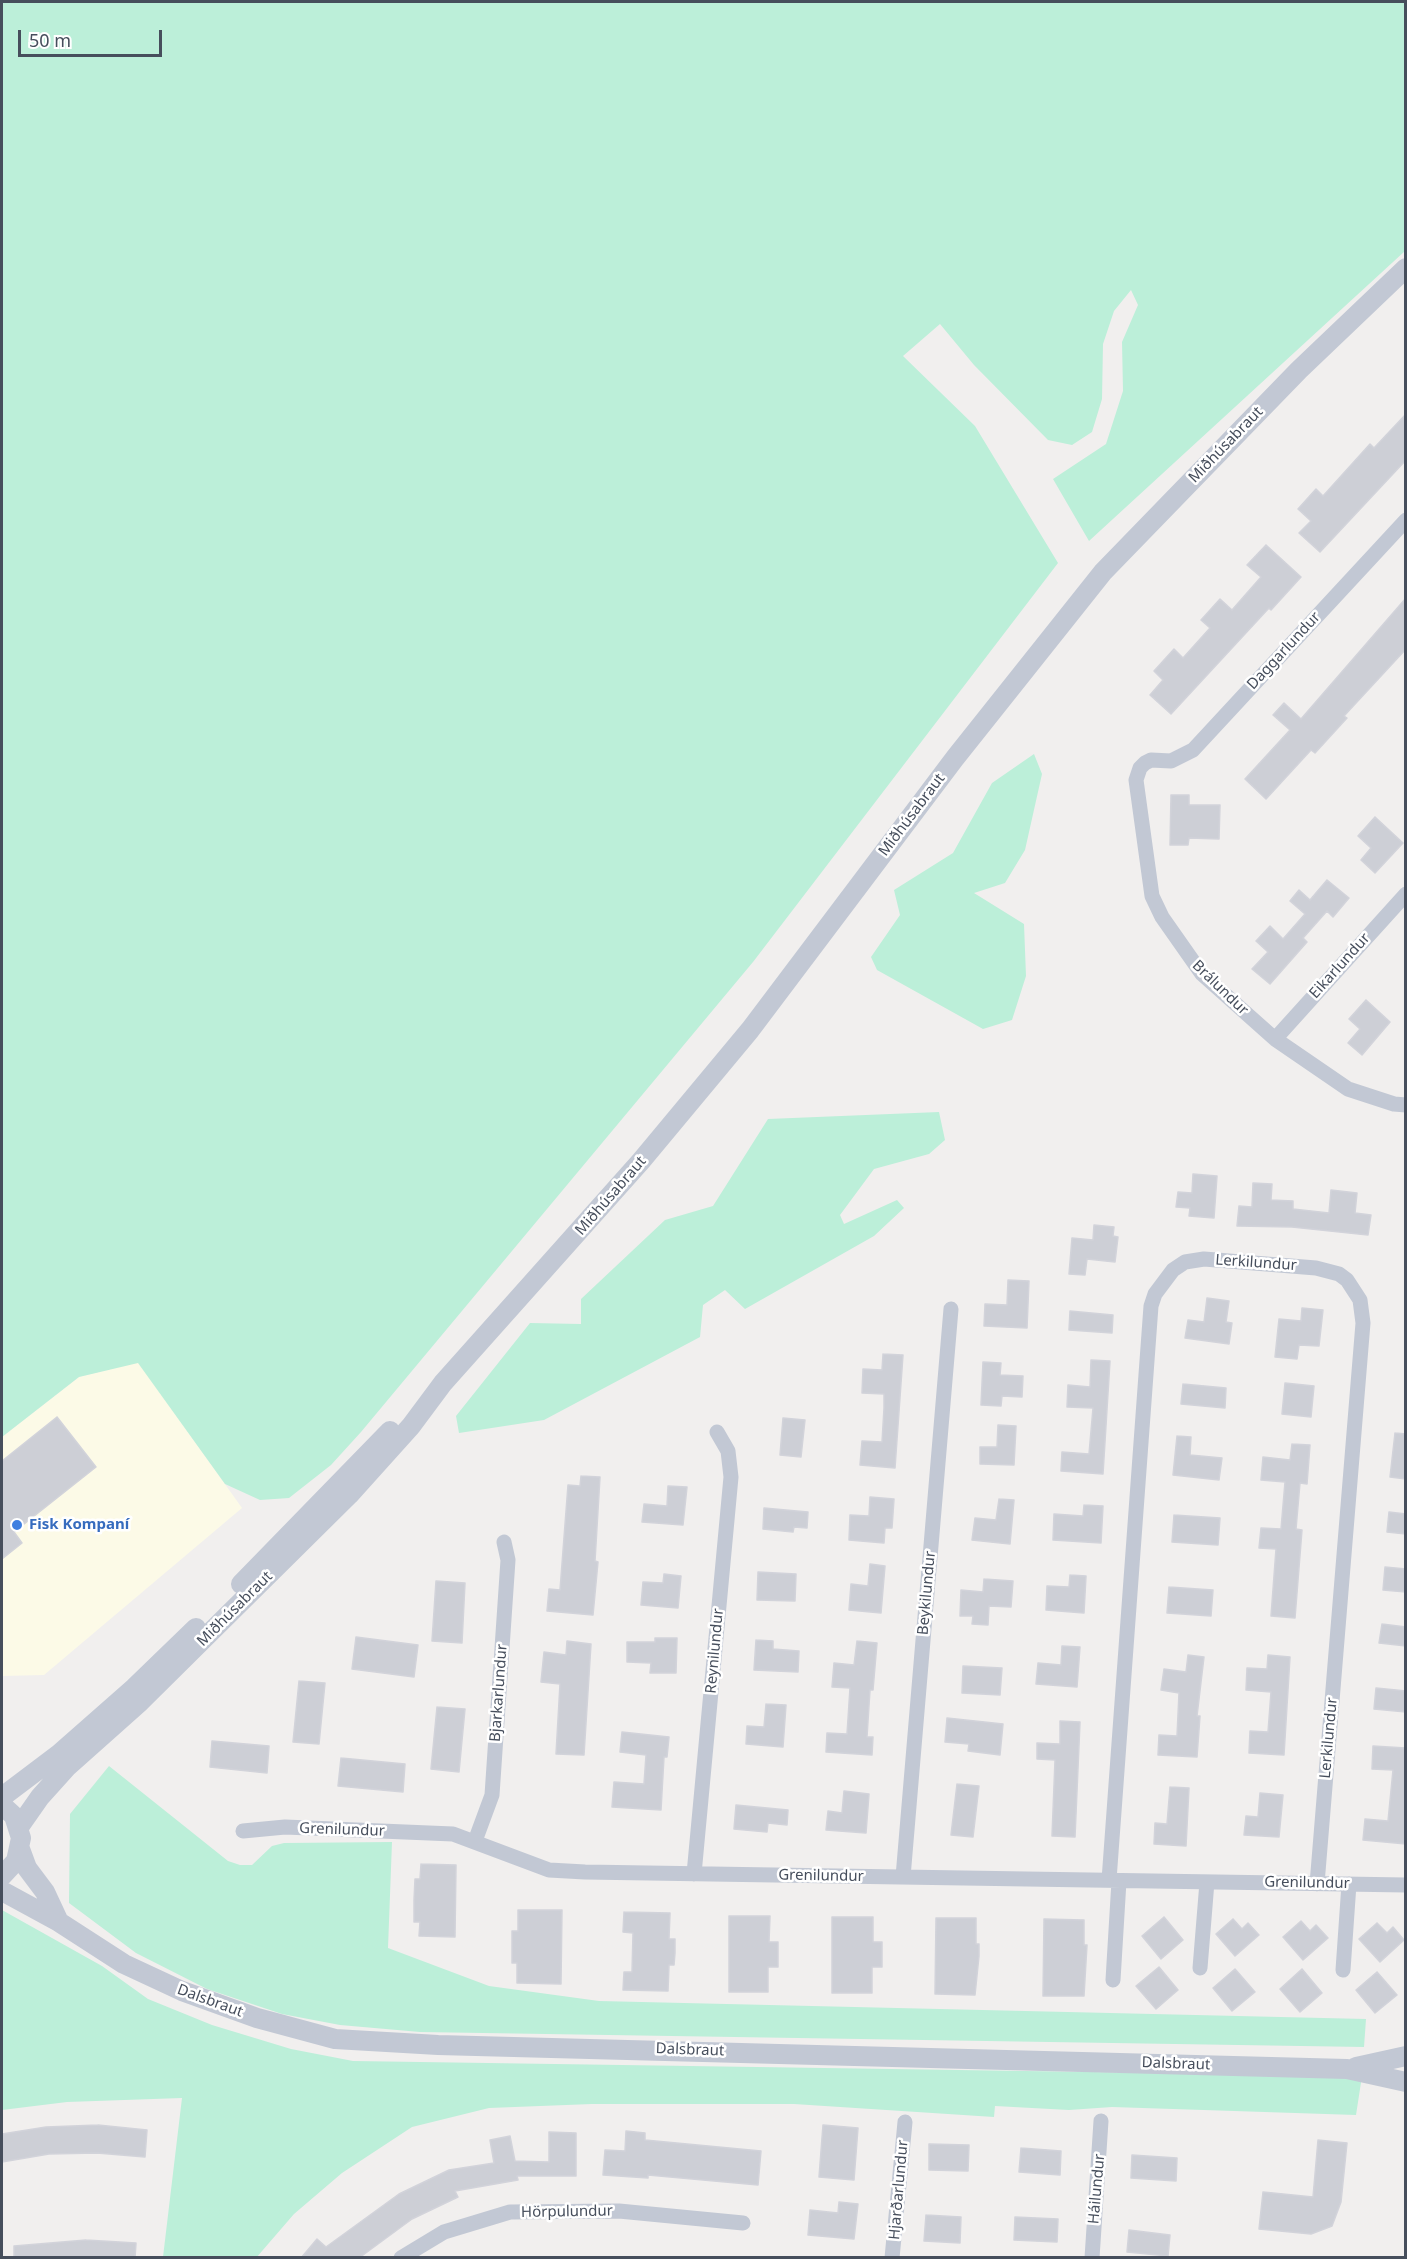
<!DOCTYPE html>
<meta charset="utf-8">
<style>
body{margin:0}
#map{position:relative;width:1407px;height:2259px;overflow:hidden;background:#f1efee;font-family:"Noto Sans",sans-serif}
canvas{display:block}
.frame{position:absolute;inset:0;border:3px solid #464e5c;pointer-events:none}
.scale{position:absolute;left:18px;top:30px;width:144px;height:27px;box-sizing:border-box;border:3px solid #464e5c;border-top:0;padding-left:8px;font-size:18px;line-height:21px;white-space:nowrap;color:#464e5c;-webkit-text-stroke:4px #fff;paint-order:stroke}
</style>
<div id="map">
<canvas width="1407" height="2259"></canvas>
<div class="frame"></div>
<div class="scale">50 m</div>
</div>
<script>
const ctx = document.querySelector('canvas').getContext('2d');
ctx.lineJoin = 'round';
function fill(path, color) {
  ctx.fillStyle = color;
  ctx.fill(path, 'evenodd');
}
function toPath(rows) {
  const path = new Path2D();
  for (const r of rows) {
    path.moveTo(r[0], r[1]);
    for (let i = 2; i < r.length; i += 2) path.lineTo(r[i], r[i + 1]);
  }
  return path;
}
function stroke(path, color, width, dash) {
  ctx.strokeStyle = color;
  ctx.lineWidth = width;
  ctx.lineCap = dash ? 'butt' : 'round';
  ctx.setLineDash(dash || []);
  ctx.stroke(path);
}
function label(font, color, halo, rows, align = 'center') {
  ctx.font = font + ' "Noto Sans",sans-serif';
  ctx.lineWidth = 5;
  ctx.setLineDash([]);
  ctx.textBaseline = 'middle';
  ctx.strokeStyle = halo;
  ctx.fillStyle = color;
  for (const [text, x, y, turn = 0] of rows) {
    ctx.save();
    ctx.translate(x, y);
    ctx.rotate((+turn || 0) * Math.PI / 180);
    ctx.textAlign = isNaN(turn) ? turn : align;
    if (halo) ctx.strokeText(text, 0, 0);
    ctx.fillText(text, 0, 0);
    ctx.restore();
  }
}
fill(toPath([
 [138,1362,242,1508,44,1675,2,1676,2,1437,79,1377]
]), '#fcfae7');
fill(toPath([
 [2,2,1405,2,1405,251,1089,541,1053,479,1106,444,1123,391,1122,342,1138,305,1131,290,1114,311,1103,344,1102,399,1092,432,1072,445,1048,440,974,365,940,324,903,356,975,426,1058,563,753,962,361,1432,331,1465,289,1498,260,1500,225,1484,138,1363,79,1377,2,1437],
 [1034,754,1042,774,1025,850,1005,883,974,893,1024,924,1026,976,1012,1020,983,1029,877,970,871,957,900,915,894,890,953,853,992,783],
 [939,1112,945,1140,929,1154,874,1169,840,1215,844,1224,897,1200,904,1208,874,1236,745,1309,725,1290,703,1305,700,1337,544,1420,459,1433,456,1416,530,1323,581,1324,581,1299,665,1220,713,1206,768,1119],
 [109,1766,228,1861,240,1865,252,1865,272,1846,284,1843,392,1842,388,1948,489,1986,599,2001,1366,2019,1364,2047,420,2032,340,2025,282,2014,207,1989,136,1953,69,1903,70,1814],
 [2,1910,102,1966,148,1999,212,2025,291,2049,353,2061,1362,2076,1356,2115,1112,2107,1069,2110,995,2106,994,2117,794,2104,592,2104,489,2108,412,2127,342,2173,294,2214,256,2258,163,2257,182,2098,67,2102,2,2110]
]), '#bcefd9');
const building = toPath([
 [1406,414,1406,460,1320,552,1299,533,1311,521,1298,509,1316,489,1323,496,1370,444,1374,448,1406,414],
 [1266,545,1301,577,1271,610,1269,608,1171,714,1150,695,1163,680,1154,671,1174,649,1183,658,1210,628,1201,620,1220,599,1232,610,1261,577,1247,565,1266,545],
 [1406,598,1406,649,1344,716,1347,718,1315,753,1311,750,1266,799,1245,779,1290,730,1273,715,1284,703,1301,719,1406,598],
 [1171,795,1189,795,1189,805,1220,805,1219,839,1189,838,1188,845,1170,845,1171,795],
 [1375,817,1403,843,1375,873,1361,860,1371,848,1358,836,1375,817],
 [1327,880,1349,898,1333,917,1327,911,1303,938,1307,942,1270,984,1252,969,1268,952,1256,941,1270,926,1283,939,1305,914,1290,901,1299,890,1310,900,1327,880],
 [1366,1000,1390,1022,1362,1055,1348,1043,1360,1029,1349,1019,1366,1000],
 [1193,1174,1217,1176,1214,1218,1189,1216,1190,1208,1176,1207,1178,1192,1192,1193,1193,1174],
 [1253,1183,1272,1184,1271,1200,1293,1201,1293,1209,1329,1213,1331,1190,1357,1193,1355,1213,1371,1215,1368,1235,1292,1227,1237,1226,1239,1206,1252,1207,1253,1183],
 [1094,1225,1114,1227,1113,1236,1118,1237,1115,1262,1087,1259,1085,1275,1069,1274,1072,1238,1093,1240,1094,1225],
 [1008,1280,1029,1281,1027,1328,984,1326,985,1304,1007,1305,1008,1280],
 [1207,1298,1229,1301,1226,1322,1232,1323,1229,1344,1185,1338,1188,1320,1204,1322,1207,1298],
 [1302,1308,1323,1310,1319,1346,1299,1345,1297,1359,1275,1357,1279,1319,1301,1321,1302,1308],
 [1070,1311,1113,1315,1112,1333,1069,1330,1070,1311],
 [883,1354,903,1355,895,1468,860,1465,862,1441,882,1442,884,1408,884,1394,862,1393,863,1369,882,1370,883,1354],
 [1091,1360,1110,1361,1103,1474,1061,1471,1062,1452,1089,1454,1093,1408,1067,1407,1068,1385,1090,1387,1091,1360],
 [983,1362,1001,1363,1000,1375,1023,1376,1022,1397,1002,1396,1001,1406,981,1405,983,1362],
 [1285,1383,1314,1386,1311,1417,1282,1414,1285,1383],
 [1183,1384,1226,1388,1225,1408,1181,1404,1183,1384],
 [57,1417,96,1467,14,1532,22,1543,2,1559,2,1461,57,1417],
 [783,1418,805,1420,801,1457,780,1455,783,1418],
 [998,1425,1016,1426,1014,1465,980,1464,980,1447,997,1447,998,1425],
 [1395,1433,1406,1434,1406,1479,1390,1477,1395,1433],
 [1177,1436,1191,1437,1190,1455,1222,1458,1219,1480,1173,1475,1177,1436],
 [1292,1444,1310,1445,1307,1484,1300,1483,1296,1529,1302,1530,1295,1618,1271,1616,1276,1549,1259,1548,1261,1528,1281,1529,1285,1482,1261,1480,1263,1457,1290,1460,1292,1444],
 [581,1476,600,1477,595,1561,598,1562,593,1615,547,1611,549,1589,560,1590,568,1485,580,1486,581,1476],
 [668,1486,687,1487,683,1525,642,1522,644,1504,667,1506,668,1486],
 [870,1497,894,1499,892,1528,885,1528,884,1543,849,1540,850,1515,869,1516,870,1497],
 [999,1499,1014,1500,1010,1544,972,1540,975,1518,996,1520,999,1499],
 [1084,1505,1103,1506,1101,1543,1053,1540,1054,1514,1083,1516,1084,1505],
 [764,1508,808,1512,807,1528,794,1527,793,1532,763,1529,764,1508],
 [1389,1512,1406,1514,1406,1534,1387,1532,1389,1512],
 [1174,1515,1220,1518,1218,1545,1172,1542,1174,1515],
 [870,1564,885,1566,881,1613,849,1610,851,1584,868,1586,870,1564],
 [1385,1567,1406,1569,1406,1592,1383,1590,1385,1567],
 [758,1572,796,1574,795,1601,757,1600,758,1572],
 [664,1574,681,1576,678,1608,641,1605,643,1582,663,1583,664,1574],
 [1070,1575,1086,1576,1084,1613,1046,1610,1047,1586,1069,1587,1070,1575],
 [984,1579,1013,1581,1011,1607,989,1606,988,1625,972,1624,973,1616,960,1616,961,1590,983,1592,984,1579],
 [436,1581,465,1583,462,1643,432,1641,436,1581],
 [1169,1587,1213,1590,1211,1616,1167,1613,1169,1587],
 [1382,1624,1406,1627,1406,1646,1379,1643,1382,1624],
 [356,1637,418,1645,414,1677,352,1669,356,1637],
 [655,1638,677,1638,676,1673,650,1673,651,1663,627,1662,627,1642,655,1642,655,1638],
 [756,1640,773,1641,773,1649,799,1651,798,1672,754,1670,756,1640],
 [567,1641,591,1644,584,1755,556,1754,560,1684,541,1682,544,1652,566,1655,567,1641],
 [857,1641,877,1643,873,1690,870,1690,867,1737,873,1737,872,1755,826,1752,827,1733,847,1734,850,1688,832,1687,834,1663,854,1665,857,1641],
 [1062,1646,1080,1647,1077,1687,1036,1684,1038,1663,1061,1665,1062,1646],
 [1188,1655,1204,1657,1197,1716,1200,1716,1197,1757,1158,1755,1159,1735,1177,1736,1179,1693,1161,1690,1164,1669,1186,1672,1188,1655],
 [1268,1655,1290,1657,1284,1755,1249,1753,1250,1731,1268,1732,1271,1692,1246,1690,1247,1668,1267,1669,1268,1655],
 [963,1666,1002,1668,1000,1695,962,1693,963,1666],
 [299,1681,325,1683,319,1744,293,1742,299,1681],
 [1376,1688,1406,1691,1406,1712,1374,1709,1376,1688],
 [766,1704,786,1705,783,1747,746,1744,747,1726,764,1727,766,1704],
 [437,1707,465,1709,459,1772,431,1769,437,1707],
 [947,1718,1003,1724,1000,1755,968,1751,969,1744,945,1742,947,1718],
 [1060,1721,1080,1722,1075,1837,1052,1836,1055,1760,1037,1759,1037,1743,1060,1744,1060,1721],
 [622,1732,669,1737,667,1757,664,1757,661,1810,612,1807,614,1782,644,1784,646,1755,620,1752,622,1732],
 [212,1741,269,1746,267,1773,210,1767,212,1741],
 [1373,1746,1406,1748,1406,1844,1363,1840,1365,1819,1388,1821,1393,1770,1372,1769,1373,1746],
 [341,1758,405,1764,403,1792,338,1786,341,1758],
 [957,1784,979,1786,973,1837,951,1835,957,1784],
 [1170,1787,1189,1788,1186,1846,1154,1844,1155,1823,1167,1824,1170,1787],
 [844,1791,869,1794,866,1833,826,1830,828,1811,842,1813,844,1791],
 [1260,1793,1283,1795,1279,1837,1244,1835,1246,1816,1258,1817,1260,1793],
 [736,1805,788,1810,787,1825,768,1823,767,1832,734,1829,736,1805],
 [421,1864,456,1865,455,1937,419,1936,420,1922,414,1922,414,1900,415,1879,420,1879,421,1864],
 [518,1910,562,1910,561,1984,517,1983,517,1963,512,1963,512,1931,518,1931,518,1910],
 [624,1912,670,1913,669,1939,675,1939,675,1953,674,1965,669,1965,668,1991,623,1990,624,1972,632,1972,633,1933,623,1932,624,1912],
 [729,1916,770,1916,769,1942,778,1942,778,1967,768,1967,768,1992,729,1992,729,1916],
 [832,1917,873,1917,873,1942,882,1942,882,1967,872,1967,872,1993,832,1993,832,1917],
 [1164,1917,1183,1940,1161,1959,1142,1936,1164,1917],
 [936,1918,976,1918,976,1944,979,1944,979,1956,975,1995,935,1994,936,1918],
 [1044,1919,1084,1920,1084,1945,1087,1945,1084,1996,1043,1996,1044,1919],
 [1233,1919,1242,1929,1248,1923,1259,1935,1235,1956,1216,1934,1233,1919],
 [1301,1921,1310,1931,1316,1925,1328,1938,1303,1960,1283,1937,1301,1921],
 [1377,1923,1387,1933,1393,1927,1404,1940,1380,1962,1359,1939,1377,1923],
 [1159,1967,1178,1990,1156,2009,1136,1986,1159,1967],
 [1235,1969,1255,1992,1232,2011,1213,1988,1235,1969],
 [1302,1969,1322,1993,1300,2012,1280,1989,1302,1969],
 [1377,1972,1397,1995,1375,2013,1356,1990,1377,1972],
 [98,2125,147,2130,145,2157,97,2153,49,2154,2,2162,2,2134,46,2127,98,2125],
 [823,2125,858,2128,854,2180,819,2177,823,2125],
 [626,2131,645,2133,645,2140,761,2151,758,2185,648,2175,648,2178,603,2175,605,2150,625,2151,626,2131],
 [549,2132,576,2133,576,2176,517,2176,518,2180,455,2191,458,2197,412,2219,359,2258,301,2258,317,2239,326,2247,399,2194,449,2170,494,2163,490,2140,510,2136,515,2161,549,2162,549,2132],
 [1318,2140,1347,2143,1341,2202,1332,2226,1311,2234,1259,2229,1263,2192,1313,2197,1318,2140],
 [929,2144,969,2145,968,2171,929,2170,929,2144],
 [1021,2148,1061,2151,1060,2175,1019,2172,1021,2148],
 [1132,2155,1177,2158,1176,2181,1131,2178,1132,2155],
 [839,2202,858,2204,854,2239,808,2235,810,2210,838,2213,839,2202],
 [926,2215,961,2217,960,2243,924,2241,926,2215],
 [1015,2217,1058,2219,1057,2242,1014,2240,1015,2217],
 [1129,2230,1170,2235,1168,2256,1127,2252,1129,2230],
 [86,2240,136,2243,135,2258,14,2258,14,2246,86,2240]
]);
fill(building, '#cdcfd6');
stroke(building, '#d2d3da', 1.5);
stroke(toPath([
 [1406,520,1193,750,1171,761,1151,760,1145,763,1140,768,1136,780,1152,896,1162,917,1202,974,1275,1039,1348,1089,1394,1104,1406,1105],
 [1275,1039,1406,894],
 [243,1831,285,1827,453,1834,549,1870,585,1872,1406,1885],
 [475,1841,492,1795,508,1560,504,1542],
 [694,1874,731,1477,728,1451,717,1432],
 [903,1877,951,1309],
 [1109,1880,1151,1306,1155,1294,1173,1270,1185,1262,1204,1259,1316,1268,1339,1274,1347,1280,1360,1300,1363,1323,1317,1884],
 [1200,1968,1207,1882],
 [1343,1970,1349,1884],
 [1113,1980,1119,1881],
 [401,2258,444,2232,510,2212,619,2211,743,2223],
 [892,2258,905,2122],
 [1092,2258,1101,2121]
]), '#c2c8d4', 15);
stroke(toPath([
 [241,1584,390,1431],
 [2,1797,59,1754,134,1688,196,1628],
 [2,1805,14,1816,21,1838,16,1861,2,1876],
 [19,1827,40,1797,67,1767,140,1702,349,1495,411,1426,443,1383,641,1161,750,1030,955,758,1103,572,1299,370,1406,268],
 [20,1849,27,1868,45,1892,59,1922],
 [2,1891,59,1922,124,1964,182,1991,257,2018,335,2039,438,2045,1347,2069,1406,2082],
 [1356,2067,1406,2056]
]), '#c2c8d4', 20);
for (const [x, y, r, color] of [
 [17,1525,6,"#3f7fe0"]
]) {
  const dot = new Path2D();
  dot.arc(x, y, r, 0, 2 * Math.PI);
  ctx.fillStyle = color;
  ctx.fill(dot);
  stroke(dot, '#fff', 2);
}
label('15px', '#464e5c', '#fff', [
 ["Miðhúsabraut",1226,445,-46],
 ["Daggarlundur",1284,651,-47],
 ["Miðhúsabraut",912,815,-53],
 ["Eikarlundur",1340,966,-48],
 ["Brálundur",1220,988,44],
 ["Miðhúsabraut",611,1196,-49],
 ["Lerkilundur",1256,1263,4],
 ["Beykilundur",927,1593,-85],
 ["Miðhúsabraut",235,1609,-45],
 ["Reynilundur",715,1651,-85],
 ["Bjarkarlundur",499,1693,-86],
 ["Lerkilundur",1329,1738,-85],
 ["Grenilundur",342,1830,2],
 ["Grenilundur",821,1876,1],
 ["Grenilundur",1307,1883,1],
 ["Dalsbraut",210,2001,20],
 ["Dalsbraut",690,2050,2],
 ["Dalsbraut",1176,2064,2],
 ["Háilundur",1097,2189,-85],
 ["Hjarðarlundur",899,2190,-85],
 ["Hörpulundur",567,2212,-1]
]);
label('bold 15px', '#366cbe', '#fff', [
 ["Fisk Kompaní",29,1525]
], 'left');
</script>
